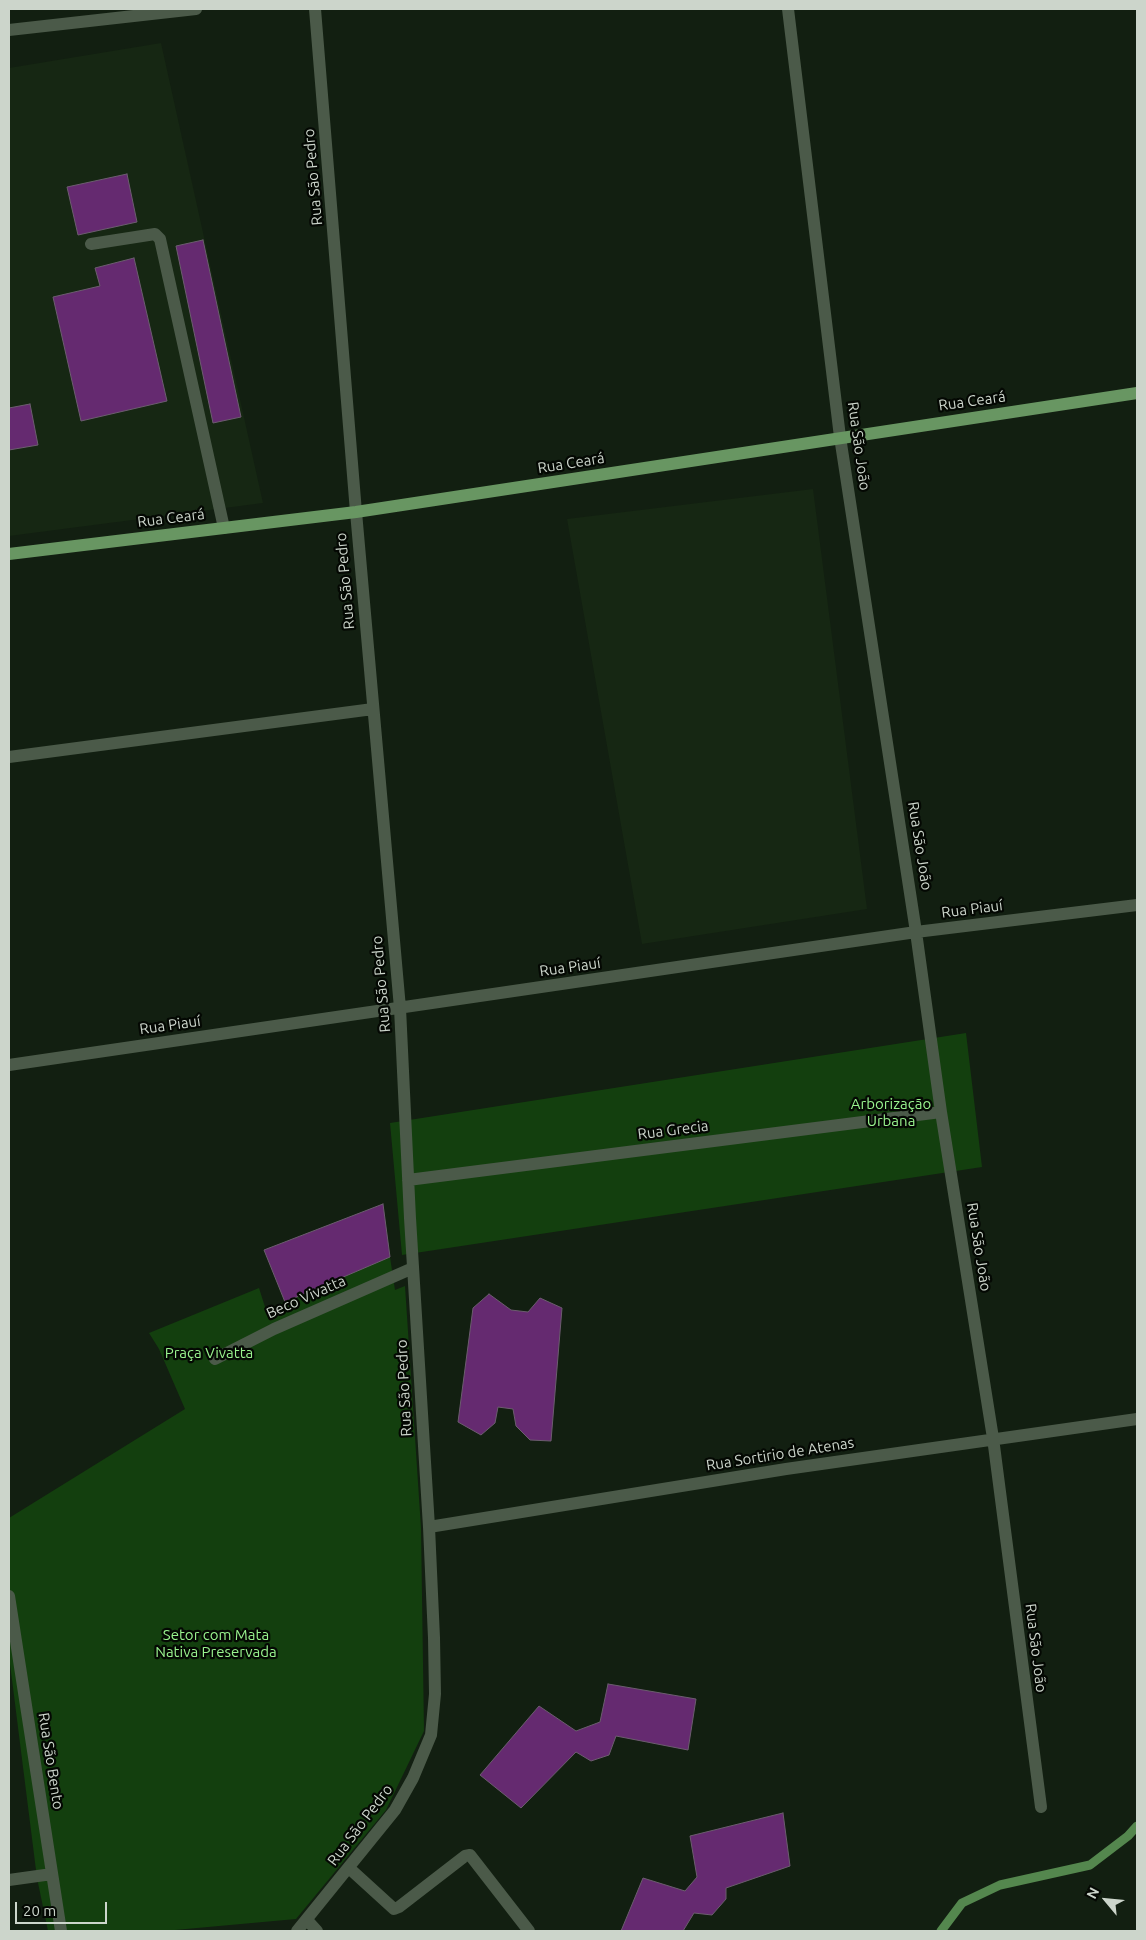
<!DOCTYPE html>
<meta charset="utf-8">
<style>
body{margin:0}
#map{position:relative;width:1146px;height:1940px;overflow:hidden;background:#121f11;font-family:Ubuntu,sans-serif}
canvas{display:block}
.frame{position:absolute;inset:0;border:10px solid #ccd5cb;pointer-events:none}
.north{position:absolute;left:1081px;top:1875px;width:50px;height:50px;-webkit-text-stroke:4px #040803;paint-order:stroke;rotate:298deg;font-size:14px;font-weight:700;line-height:20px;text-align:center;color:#ccd5cb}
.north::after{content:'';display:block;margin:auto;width:18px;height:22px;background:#ccd5cb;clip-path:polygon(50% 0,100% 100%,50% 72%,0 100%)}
.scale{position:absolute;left:15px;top:1902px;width:92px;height:22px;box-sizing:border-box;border:2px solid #ccd5cb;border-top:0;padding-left:6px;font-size:15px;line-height:18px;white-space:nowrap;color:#ccd5cb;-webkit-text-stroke:4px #040803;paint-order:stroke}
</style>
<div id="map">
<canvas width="1146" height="1940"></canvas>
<div class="frame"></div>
<div class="north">N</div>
<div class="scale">20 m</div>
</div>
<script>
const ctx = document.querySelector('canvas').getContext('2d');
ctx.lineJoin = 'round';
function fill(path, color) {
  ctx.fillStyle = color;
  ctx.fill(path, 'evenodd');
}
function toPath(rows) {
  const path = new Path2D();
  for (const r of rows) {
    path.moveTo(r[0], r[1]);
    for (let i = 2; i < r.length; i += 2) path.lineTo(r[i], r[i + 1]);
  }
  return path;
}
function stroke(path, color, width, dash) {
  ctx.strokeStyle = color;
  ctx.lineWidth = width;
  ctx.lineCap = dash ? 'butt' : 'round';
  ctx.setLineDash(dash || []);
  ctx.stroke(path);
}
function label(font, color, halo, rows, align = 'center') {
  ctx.font = font + ' Ubuntu,sans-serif';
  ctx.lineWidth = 4.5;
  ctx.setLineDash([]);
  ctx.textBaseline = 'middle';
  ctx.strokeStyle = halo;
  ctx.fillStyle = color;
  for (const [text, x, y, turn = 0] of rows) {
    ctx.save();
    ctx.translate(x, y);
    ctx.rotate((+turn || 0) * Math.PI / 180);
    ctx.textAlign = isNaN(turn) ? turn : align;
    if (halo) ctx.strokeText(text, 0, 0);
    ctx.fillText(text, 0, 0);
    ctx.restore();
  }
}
fill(toPath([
 [161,43,263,503,9,536,9,68],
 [813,489,867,909,642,944,567,519]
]), '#162713');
fill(toPath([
 [966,1033,982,1167,402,1255,390,1123],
 [390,1257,395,1290,405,1286,421,1528,424,1731,386,1810,296,1919,164,1931,48,1931,37,1878,9,1656,9,1518,185,1409,159,1349,149,1333,259,1288,266,1310]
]), '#133f0e');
stroke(toPath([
 [941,1931,962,1903,1000,1885,1090,1865,1128,1836,1137,1826]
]), '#54874e', 9);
const building = toPath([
 [127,174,137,222,78,235,67,187,127,174],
 [203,240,241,417,213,423,176,246,203,240],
 [134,258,167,401,81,421,53,297,100,286,95,268,134,258],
 [30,404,38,445,9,450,9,408,30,404],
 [383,1204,390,1257,285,1302,264,1250,383,1204],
 [489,1294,511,1310,528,1312,540,1298,562,1308,551,1441,530,1440,516,1426,513,1409,498,1407,495,1423,481,1435,458,1422,473,1308,489,1294],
 [608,1684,696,1699,688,1750,616,1736,609,1755,591,1761,576,1752,521,1808,480,1775,539,1706,576,1731,600,1722,608,1684],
 [783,1813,790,1866,726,1888,726,1899,712,1915,694,1913,683,1931,621,1931,643,1878,685,1891,697,1877,690,1836,783,1813]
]);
fill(building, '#652a70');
stroke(building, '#6c5d6f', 1);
stroke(toPath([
 [788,9,840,437,916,932,941,1112,993,1438,1041,1807],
 [9,30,196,9],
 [91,244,155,234,160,239,224,528],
 [9,757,373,709],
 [9,1065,916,932,1137,905],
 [408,1180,941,1112],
 [215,1359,274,1329,413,1268],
 [429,1527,786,1469,1137,1419],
 [9,1596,61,1931],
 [349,1868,394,1909,399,1907,465,1856,470,1855,529,1931],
 [9,1880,52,1874],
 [307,1920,317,1931],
 [297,1931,395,1810,413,1778,431,1735,435,1694,434,1638,429,1527,410,1218,400,1008,356,512,315,9]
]), '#4b5a49', 12);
stroke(toPath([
 [9,554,356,512,1137,393]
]), '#689662', 12);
label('15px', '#ccd5cb', '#040803', [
 ["Rua São Pedro",313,177,-95],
 ["Rua Ceará",972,401,-8],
 ["Rua São João",859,446,82],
 ["Rua Ceará",571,463,-9],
 ["Rua Ceará",171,518,-7],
 ["Rua São Pedro",345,581,-95],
 ["Rua São João",920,846,81],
 ["Rua Piauí",972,909,-7],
 ["Rua Piauí",570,967,-8],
 ["Rua São Pedro",381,984,-95],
 ["Rua Piauí",170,1025,-8],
 ["Rua Grecia",673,1130,-7],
 ["Rua São João",979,1247,81],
 ["Beco Vivatta",306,1297,-24],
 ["Rua São Pedro",404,1388,-93],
 ["Rua Sortirio de Atenas",780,1454,-9],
 ["Rua São João",1036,1648,83],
 ["Rua São Bento",51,1761,81],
 ["Rua São Pedro",360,1825,-53]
]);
label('15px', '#99f38e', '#040803', [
 ["Arborização",891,1104],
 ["Urbana",891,1121],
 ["Praça Vivatta",209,1353],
 ["Setor com Mata",216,1635],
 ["Nativa Preservada",216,1652]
]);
</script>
